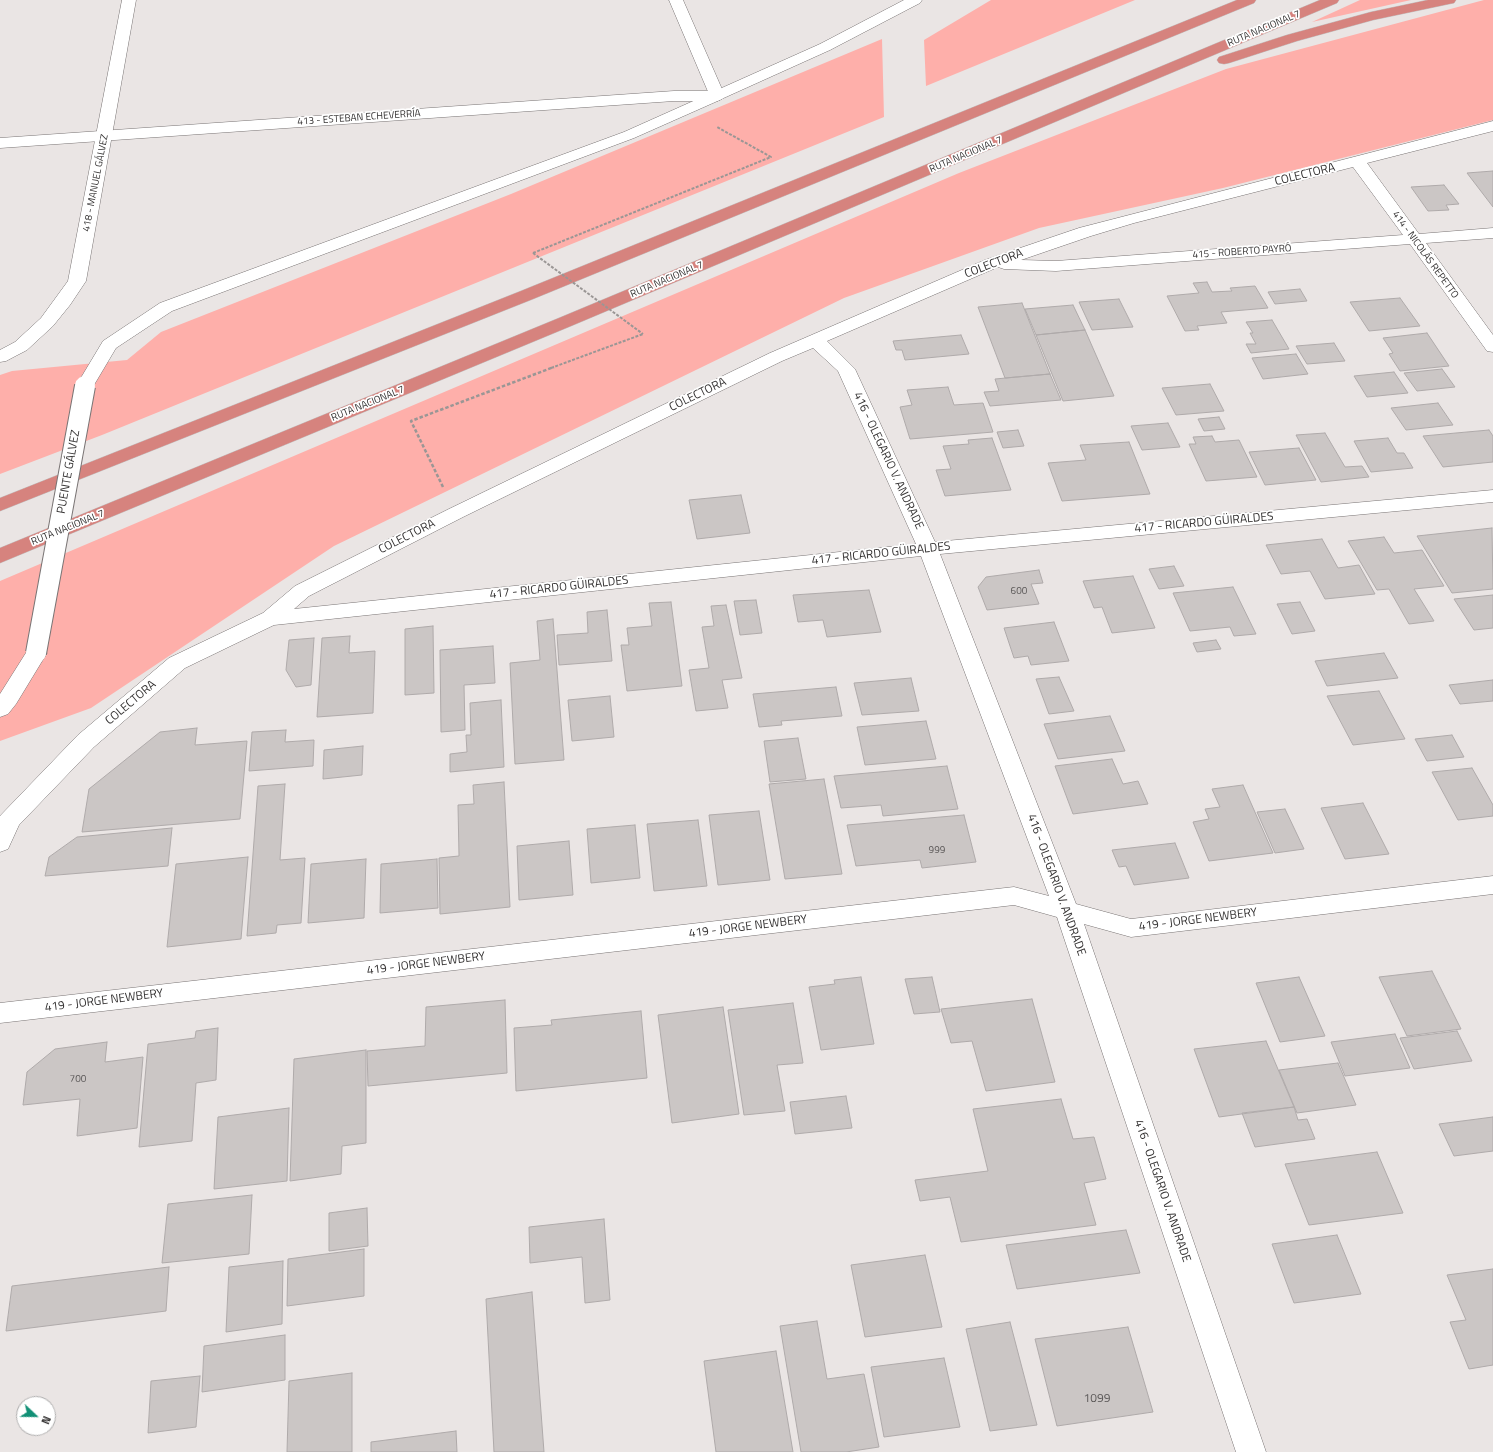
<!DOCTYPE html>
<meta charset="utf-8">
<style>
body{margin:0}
#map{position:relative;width:1493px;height:1452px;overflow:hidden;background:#eae5e4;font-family:"Titillium Web",sans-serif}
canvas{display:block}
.north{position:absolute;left:16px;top:1396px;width:40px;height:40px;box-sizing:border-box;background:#fff;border:1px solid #aeadad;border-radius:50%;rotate:112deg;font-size:11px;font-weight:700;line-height:16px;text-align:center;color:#343232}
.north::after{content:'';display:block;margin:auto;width:14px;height:18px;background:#129076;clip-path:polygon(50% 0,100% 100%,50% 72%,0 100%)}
</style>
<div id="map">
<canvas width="1493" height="1452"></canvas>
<div class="north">N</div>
</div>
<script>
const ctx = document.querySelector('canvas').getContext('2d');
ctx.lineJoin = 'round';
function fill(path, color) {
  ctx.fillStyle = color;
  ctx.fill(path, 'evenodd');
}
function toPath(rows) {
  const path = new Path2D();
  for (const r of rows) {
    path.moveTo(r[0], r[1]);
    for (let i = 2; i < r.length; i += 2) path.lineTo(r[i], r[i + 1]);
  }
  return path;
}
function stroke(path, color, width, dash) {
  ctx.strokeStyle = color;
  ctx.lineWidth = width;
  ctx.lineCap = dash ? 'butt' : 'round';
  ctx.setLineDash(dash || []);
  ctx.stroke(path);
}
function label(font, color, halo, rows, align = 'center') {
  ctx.font = font + ' "Titillium Web",sans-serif';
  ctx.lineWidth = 3.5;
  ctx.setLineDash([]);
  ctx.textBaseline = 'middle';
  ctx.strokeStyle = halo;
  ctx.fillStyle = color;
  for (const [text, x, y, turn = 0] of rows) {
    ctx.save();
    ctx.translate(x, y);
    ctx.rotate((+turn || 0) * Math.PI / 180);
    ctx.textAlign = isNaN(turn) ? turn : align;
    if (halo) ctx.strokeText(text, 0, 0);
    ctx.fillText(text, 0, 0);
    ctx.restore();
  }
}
fill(toPath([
 [991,0,1135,0,926,86,924,40],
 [1360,0,1411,0,1312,22],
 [1484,0,1493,0,1493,120,1223,188,1039,228,844,298,334,546,91,708,0,741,0,581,959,173,1226,69],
 [882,39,884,117,102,435,0,474,0,375,12,371,127,360,161,332,511,194]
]), '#feafaa');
const building = toPath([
 [1493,171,1493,207,1467,173,1493,171],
 [1444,185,1459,204,1446,205,1449,210,1428,211,1411,187,1444,185],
 [1207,282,1212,292,1232,291,1230,288,1255,286,1268,308,1221,312,1227,323,1197,326,1199,330,1185,331,1167,296,1199,293,1193,283,1207,282],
 [1300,289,1307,301,1275,304,1268,292,1300,289],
 [1400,298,1420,326,1369,331,1350,302,1400,298],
 [1119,299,1133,327,1092,330,1079,302,1119,299],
 [1022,303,1050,374,1005,378,978,307,1022,303],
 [1073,305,1085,330,1036,335,1025,309,1073,305],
 [1272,320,1289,349,1251,353,1246,344,1256,344,1250,333,1253,333,1246,322,1272,320],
 [1085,330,1114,396,1063,401,1036,335,1085,330],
 [1427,333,1449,366,1400,371,1389,354,1393,353,1383,338,1427,333],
 [961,335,969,354,905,360,902,350,896,350,893,341,961,335],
 [1334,343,1345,361,1307,364,1296,346,1334,343],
 [1296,354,1308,374,1263,379,1252,358,1296,354],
 [1442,369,1455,387,1417,391,1404,373,1442,369],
 [1394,372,1408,393,1367,397,1354,376,1394,372],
 [1050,374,1061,400,990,406,984,392,999,391,995,379,1050,374],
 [1210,384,1224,411,1176,415,1162,388,1210,384],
 [948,387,954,405,983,403,993,432,910,439,900,407,912,405,907,390,948,387],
 [1438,403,1453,425,1406,430,1391,408,1438,403],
 [1219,417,1225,429,1204,431,1198,419,1219,417],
 [1168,423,1180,447,1142,450,1131,426,1168,423],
 [1018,430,1024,446,1003,448,997,432,1018,430],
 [1489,430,1493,436,1493,462,1443,467,1423,436,1489,430],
 [1325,433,1345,467,1362,466,1369,477,1321,482,1296,435,1325,433],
 [1212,436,1215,442,1239,440,1257,477,1206,481,1189,444,1196,444,1193,437,1212,436],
 [992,438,1011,490,945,496,936,470,951,469,943,446,969,444,968,440,992,438],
 [1388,438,1397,453,1404,453,1413,468,1371,472,1354,441,1388,438],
 [1129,442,1150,494,1062,501,1048,463,1086,460,1080,445,1129,442],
 [1299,448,1316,480,1265,485,1249,452,1299,448],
 [741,495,750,533,697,539,689,500,741,495],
 [1492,528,1493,589,1452,593,1417,536,1492,528],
 [1384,537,1394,553,1422,550,1444,586,1414,589,1434,621,1409,624,1389,589,1377,590,1348,541,1384,537],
 [1322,539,1338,568,1359,565,1375,594,1325,599,1310,571,1281,574,1266,545,1322,539],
 [1174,566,1184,586,1159,589,1149,569,1174,566],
 [1039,570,1043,583,1031,584,1039,604,987,610,978,587,986,577,1039,570],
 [1133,576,1155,628,1112,633,1102,607,1094,608,1083,581,1133,576],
 [1233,587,1256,634,1234,636,1230,627,1190,631,1173,593,1233,587],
 [869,590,881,632,827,637,823,620,798,622,793,595,869,590],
 [1493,595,1493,628,1474,630,1454,599,1493,595],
 [756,600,762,633,740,635,734,601,756,600],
 [671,602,682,686,627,691,621,645,629,645,627,628,652,626,649,603,671,602],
 [1300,602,1315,631,1292,634,1277,604,1300,602],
 [726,605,742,678,722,680,728,708,696,711,689,670,709,668,702,627,714,626,711,606,726,605],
 [607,610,612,661,559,665,557,635,588,633,587,612,607,610],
 [553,619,564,760,515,764,510,663,540,660,537,621,553,619],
 [1054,622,1069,661,1031,665,1028,656,1014,658,1004,628,1054,622],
 [433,626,434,693,405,695,405,629,433,626],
 [350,636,349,653,375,651,373,713,317,717,322,638,350,636],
 [314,638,311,685,296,687,286,670,289,640,314,638],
 [1216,640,1221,649,1197,652,1193,643,1216,640],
 [493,646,495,683,464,685,465,730,441,732,440,650,493,646],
 [1384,653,1398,678,1327,686,1315,661,1384,653],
 [1059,677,1074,711,1049,714,1036,679,1059,677],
 [911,678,919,711,862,715,854,683,911,678],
 [1493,680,1493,701,1460,704,1449,685,1493,680],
 [836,687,842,716,781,721,782,725,759,727,753,694,836,687],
 [1379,691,1405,739,1353,745,1327,696,1379,691],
 [610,696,614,737,572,741,568,700,610,696],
 [501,700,504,767,450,772,450,754,467,752,466,735,471,735,470,703,501,700],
 [1110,716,1125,751,1058,759,1044,724,1110,716],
 [926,721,936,759,865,765,857,727,926,721],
 [197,728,195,745,247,741,240,819,82,832,89,789,160,732,197,728],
 [286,730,285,742,314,740,313,766,249,771,252,732,286,730],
 [1452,735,1464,757,1427,761,1415,739,1452,735],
 [798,738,806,779,770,782,764,741,798,738],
 [363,746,362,775,323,779,324,750,363,746],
 [1112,759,1123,784,1138,781,1148,804,1073,814,1055,766,1112,759],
 [947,766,958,809,883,816,881,805,841,808,834,776,947,766],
 [1472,768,1493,805,1493,816,1458,820,1432,772,1472,768],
 [824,779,842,874,785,879,769,784,824,779],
 [504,782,510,907,440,914,439,858,459,856,458,805,474,804,473,785,504,782],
 [285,784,280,860,305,858,301,923,277,925,276,933,247,936,258,786,285,784],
 [1243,785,1273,853,1209,861,1193,822,1209,819,1205,809,1220,807,1212,789,1243,785],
 [1363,803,1389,854,1345,859,1321,808,1363,803],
 [1285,809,1304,849,1275,853,1257,812,1285,809],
 [759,811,770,880,718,885,709,815,759,811],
 [964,815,976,862,922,868,920,860,856,866,847,825,964,815],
 [698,820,707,886,654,891,647,824,698,820],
 [635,825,640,878,591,883,587,829,635,825],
 [172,828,168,866,45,876,49,857,77,837,172,828],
 [569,841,573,895,519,900,517,846,569,841],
 [1175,843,1189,878,1134,885,1126,866,1119,867,1112,850,1175,843],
 [248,857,241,939,167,947,176,864,248,857],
 [366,859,364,918,308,923,311,864,366,859],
 [437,859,438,908,380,913,381,864,437,859],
 [1432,971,1461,1029,1407,1036,1379,977,1432,971],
 [861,977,874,1044,821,1050,809,987,835,984,834,980,861,977],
 [932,977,940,1012,914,1014,905,979,932,977],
 [1299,977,1325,1036,1280,1042,1256,983,1299,977],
 [1032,999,1055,1082,986,1091,972,1041,951,1043,941,1009,1032,999],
 [505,1000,507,1073,368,1086,367,1051,425,1046,426,1007,505,1000],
 [793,1003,803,1063,777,1065,785,1111,744,1115,728,1010,793,1003],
 [723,1007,739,1114,672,1123,658,1015,723,1007],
 [641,1011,647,1078,516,1091,514,1028,552,1025,551,1020,641,1011],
 [218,1028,216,1080,196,1083,192,1141,139,1147,148,1044,195,1038,196,1031,218,1028],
 [1457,1031,1472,1061,1414,1069,1400,1038,1457,1031],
 [1395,1034,1410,1068,1345,1076,1331,1042,1395,1034],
 [1266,1041,1294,1107,1219,1117,1194,1049,1266,1041],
 [107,1042,105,1062,143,1057,137,1128,77,1136,80,1099,23,1105,27,1072,55,1049,107,1042],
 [366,1050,366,1143,342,1146,341,1174,290,1181,294,1059,366,1050],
 [1338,1063,1356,1105,1297,1113,1279,1070,1338,1063],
 [846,1096,852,1128,795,1134,790,1102,846,1096],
 [1061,1099,1073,1139,1094,1137,1106,1179,1084,1183,1096,1225,961,1242,950,1197,920,1201,915,1180,988,1171,973,1109,1061,1099],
 [1294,1107,1298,1120,1307,1119,1315,1139,1255,1147,1242,1113,1294,1107],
 [289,1108,287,1181,214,1189,218,1117,289,1108],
 [1493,1117,1493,1151,1454,1156,1439,1124,1493,1117],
 [1377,1152,1403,1213,1309,1225,1285,1164,1377,1152],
 [252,1195,249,1254,162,1263,168,1204,252,1195],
 [367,1208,368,1246,329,1251,329,1213,367,1208],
 [604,1219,610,1300,585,1303,582,1257,530,1263,529,1227,604,1219],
 [1126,1230,1140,1273,1017,1289,1006,1245,1126,1230],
 [1337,1235,1361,1294,1294,1303,1272,1244,1337,1235],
 [364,1249,364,1296,287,1306,288,1259,364,1249],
 [925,1255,942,1327,865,1337,851,1265,925,1255],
 [283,1261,282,1324,226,1332,229,1267,283,1261],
 [169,1267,166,1311,6,1331,12,1286,169,1267],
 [1493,1269,1493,1365,1469,1369,1450,1322,1466,1320,1447,1275,1493,1269],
 [532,1292,544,1452,494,1452,486,1299,532,1292],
 [817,1321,827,1379,864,1374,879,1447,846,1452,801,1452,780,1326,817,1321],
 [1010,1322,1037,1425,990,1431,966,1329,1010,1322],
 [1128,1327,1153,1412,1057,1426,1035,1339,1128,1327],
 [285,1335,285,1380,202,1392,204,1346,285,1335],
 [776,1351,793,1452,716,1452,704,1361,776,1351],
 [944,1358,960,1427,884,1437,871,1367,944,1358],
 [352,1373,352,1452,287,1452,289,1381,352,1373],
 [200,1376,196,1427,148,1433,151,1381,200,1376],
 [456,1431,457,1452,371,1452,371,1442,456,1431]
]);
fill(building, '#cbc6c5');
stroke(building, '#afaaaa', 1);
const minor = toPath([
 [904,0,922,0,920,3,830,50,717,101,674,101,0,148,0,138,674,91,715,91,820,44,904,0],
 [1493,121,1493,131,1367,163,1419,234,1493,228,1493,238,1426,243,1493,335,1493,352,1487,351,1410,244,1056,271,1004,269,998,267,827,341,855,369,935,542,1493,490,1493,502,940,554,1076,904,1131,919,1493,876,1493,894,1131,937,1084,924,1266,1452,1236,1452,1057,917,1014,905,0,1023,0,1003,1014,887,1049,896,921,556,274,625,185,668,94,747,19,825,8,849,0,852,0,816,78,735,169,658,263,613,295,586,449,509,770,353,985,260,1079,228,1493,121],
 [1353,167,1403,235,1056,261,1021,260,1091,236,1134,223,1353,167],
 [813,348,838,371,916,544,294,609,309,596,463,517,782,361,813,348]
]);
const tertiary = toPath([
 [122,0,136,0,86,281,70,305,53,326,27,350,6,361,0,362,0,350,15,342,41,318,68,281,122,0],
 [669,0,683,0,725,96,722,99,634,138,172,311,116,348,91,390,85,391,79,390,76,386,103,341,160,303,624,132,709,94,669,0],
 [36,646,43,648,47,653,16,704,8,714,0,717,0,694,29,648,36,646]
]);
const motorway = toPath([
 [1237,0,1256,0,1254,3,533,299,0,511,0,498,521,291,1237,0],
 [1320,0,1339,0,1337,3,571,326,0,563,0,548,559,318,1320,0],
 [1428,0,1456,0,1454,3,1449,4,1373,20,1297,41,1229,63,1224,64,1219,63,1217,60,1219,57,1287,35,1371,12,1428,0]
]);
stroke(minor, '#797474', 1);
stroke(tertiary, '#797474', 1);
stroke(motorway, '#c2c2c2', 1);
stroke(toPath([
 [533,253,771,157,717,127],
 [551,368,643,334]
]), '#9a9695', 2, [3, 1.5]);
stroke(toPath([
 [443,487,411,421,554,367]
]), '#9a9695', 2.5, [3.5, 2]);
fill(minor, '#fff');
fill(tertiary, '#fff');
fill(motorway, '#d6837e');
const tertiaryBridge = toPath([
 [36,653,85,386]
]);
stroke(tertiaryBridge, '#797474', 22, []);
stroke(toPath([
 [533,253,643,334]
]), '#9a9695', 2, [3, 1.5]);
stroke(tertiaryBridge, '#fff', 20);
label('10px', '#343232', '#fff', [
 ["RUTA NACIONAL 7",1264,29,-23],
 ["413 - ESTEBAN ECHEVERRÍA",359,118,-4],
 ["RUTA NACIONAL 7",966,155,-23],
 ["418 - MANUEL GÁLVEZ",96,183,-79],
 ["415 - ROBERTO PAYRÓ",1242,252,-4],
 ["414 - NICOLÁS REPETTO",1425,255,54],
 ["RUTA NACIONAL 7",667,280,-23],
 ["RUTA NACIONAL 7",368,404,-22],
 ["RUTA NACIONAL 7",68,528,-22]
]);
label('10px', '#5a5757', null, [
 ["600",1019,592],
 ["999",937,851],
 ["700",78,1080]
]);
label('12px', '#343232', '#fff', [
 ["COLECTORA",1305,175,-14],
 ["COLECTORA",994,264,-21],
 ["COLECTORA",698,395,-26],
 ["416 - OLEGARIO V. ANDRADE",888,461,65],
 ["PUENTE GÁLVEZ",69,472,-80],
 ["417 - RICARDO GÜIRALDES",1204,523,-5],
 ["COLECTORA",407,537,-27],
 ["417 - RICARDO GÜIRALDES",881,554,-6],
 ["417 - RICARDO GÜIRALDES",559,588,-6],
 ["COLECTORA",131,703,-40],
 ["416 - OLEGARIO V. ANDRADE",1056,885,70],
 ["419 - JORGE NEWBERY",1198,920,-7],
 ["419 - JORGE NEWBERY",748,927,-7],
 ["419 - JORGE NEWBERY",426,964,-7],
 ["419 - JORGE NEWBERY",104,1001,-7],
 ["416 - OLEGARIO V. ANDRADE",1162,1191,71]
]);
label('12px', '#5a5757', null, [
 ["1099",1097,1399]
]);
</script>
